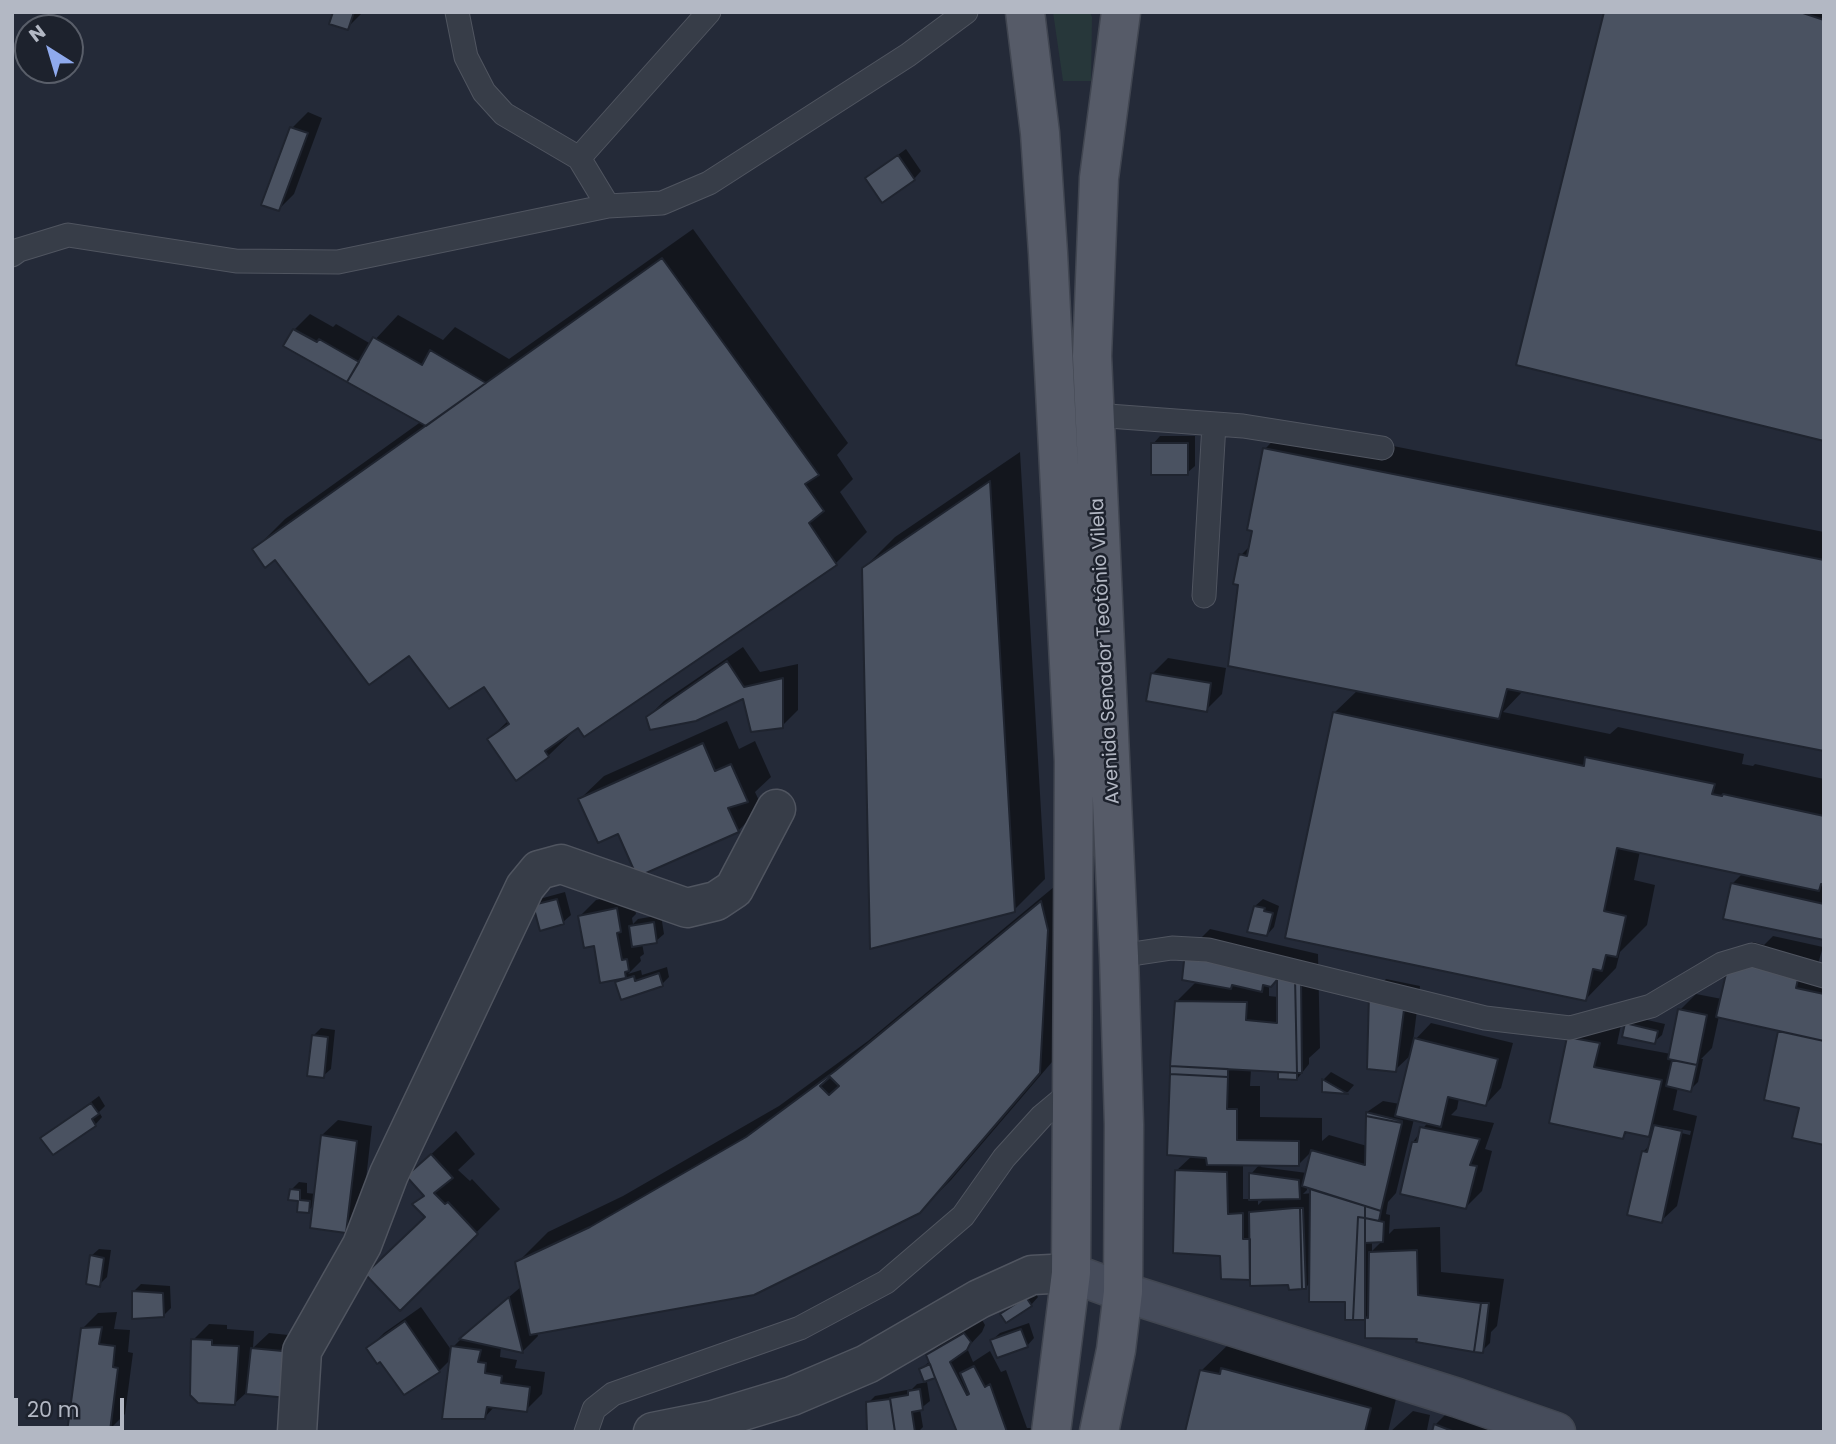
<!DOCTYPE html>
<meta charset="utf-8">
<style>
body{margin:0}
#map{position:relative;width:1836px;height:1444px;overflow:hidden;background:#242a38;font-family:Poppins,sans-serif}
canvas{display:block}
.frame{position:absolute;inset:0;border:14px solid #b3b8c4;pointer-events:none}
.north{position:absolute;left:14px;top:14px;width:70px;height:70px;box-sizing:border-box;background:#1d222d;border:2px solid #595e69;border-radius:50%;rotate:323deg;font-size:19px;font-weight:700;line-height:28px;text-align:center;color:#b3b8c4}
.north::after{content:'';display:block;margin:auto;width:24px;height:32px;background:#8faaed;clip-path:polygon(50% 0,100% 100%,50% 72%,0 100%)}
.scale{position:absolute;left:14px;top:1398px;width:110px;height:32px;box-sizing:border-box;border:4px solid #b3b8c4;border-top:0;padding-left:9px;font-size:21px;line-height:24px;white-space:nowrap;color:#b3b8c4;-webkit-text-stroke:5px #1d222d;paint-order:stroke}
</style>
<div id="map">
<canvas width="1836" height="1444"></canvas>
<div class="frame"></div>
<div class="north">N</div>
<div class="scale">20 m</div>
</div>
<script>
const ctx = document.querySelector('canvas').getContext('2d');
ctx.lineJoin = 'round';
function fill(path, color) {
  ctx.fillStyle = color;
  ctx.fill(path, 'evenodd');
}
function toPath(rows) {
  const path = new Path2D();
  for (const r of rows) {
    path.moveTo(r[0], r[1]);
    for (let i = 2; i < r.length; i += 2) path.lineTo(r[i], r[i + 1]);
  }
  return path;
}
function stroke(path, color, width, dash) {
  ctx.strokeStyle = color;
  ctx.lineWidth = width;
  ctx.lineCap = dash ? 'butt' : 'round';
  ctx.setLineDash(dash || []);
  ctx.stroke(path);
}
function label(font, color, halo, rows, align = 'center') {
  ctx.font = font + ' Poppins,sans-serif';
  ctx.lineWidth = 5;
  ctx.setLineDash([]);
  ctx.textBaseline = 'middle';
  ctx.strokeStyle = halo;
  ctx.fillStyle = color;
  for (const [text, x, y, turn = 0] of rows) {
    ctx.save();
    ctx.translate(x, y);
    ctx.rotate((+turn || 0) * Math.PI / 180);
    ctx.textAlign = isNaN(turn) ? turn : align;
    if (halo) ctx.strokeText(text, 0, 0);
    ctx.fillText(text, 0, 0);
    ctx.restore();
  }
}
fill(toPath([
 [1090,12,1092,17,1091,81,1063,81,1053,12]
]), '#27373a');
fill(toPath([
 [335,12,363,12,347,28],
 [1606,12,1824,12,1824,439],
 [308,112,322,118,294,194,279,209,292,128],
 [906,149,921,171,914,179,867,178],
 [693,229,848,443,837,455,853,479,840,492,867,532,836,563,585,734,579,726,548,756,489,739,509,720,484,685,410,654,276,557,254,550,285,519,422,421,294,330,310,314,333,327,336,324,371,344,398,315,443,340,455,327,509,359],
 [1288,425,1824,532,1824,749,1523,691,1503,712,1610,734,1618,727,1744,754,1742,764,1753,766,1755,764,1824,779,1824,938,1732,884,1743,873,1640,851,1634,880,1655,885,1647,925,1620,952,1616,968,1586,999,1334,713,1358,690,1240,584,1241,555,1251,545,1265,449],
 [1160,436,1195,436,1195,466,1187,473,1153,444],
 [1020,452,1045,879,1014,910,864,568,895,537],
 [743,647,760,672,798,664,798,710,782,726,744,696,648,717,664,701],
 [1168,658,1226,668,1222,694,1206,710,1153,673],
 [727,721,739,749,755,741,771,777,755,792,762,807,738,831,619,832,580,799,604,776],
 [1072,872,1070,1041,951,1180,919,1212,537,1332,538,1336,523,1351,501,1347,500,1357,517,1360,515,1368,545,1372,542,1394,526,1410,495,1406,484,1418,451,1359,439,1371,405,1393,381,1360,369,1348,384,1333,421,1307,452,1351,453,1347,469,1331,522,1286,517,1263,548,1232,623,1196,779,1106,868,1041],
 [565,892,571,915,563,922,535,905,543,898],
 [632,893,636,914,632,918,633,924,638,919,661,915,664,934,656,941,642,943,644,954,640,957,641,961,628,974,641,970,642,975,667,967,669,977,662,984,617,982,622,977,595,944,580,916,596,900],
 [1263,899,1279,906,1274,927,1267,935,1255,906],
 [1210,929,1318,954,1320,1048,1309,1058,1309,1064,1297,1079,1280,1078,1280,1071,1251,1069,1250,1086,1260,1086,1260,1117,1322,1118,1322,1141,1329,1135,1367,1146,1367,1112,1383,1101,1400,1104,1412,1054,1395,1070,1370,995,1386,979,1420,986,1413,1042,1431,1023,1513,1043,1501,1088,1486,1104,1459,1098,1457,1109,1451,1115,1494,1123,1485,1149,1492,1151,1482,1191,1466,1207,1413,1142,1428,1122,1414,1119,1396,1193,1388,1202,1386,1214,1390,1215,1389,1234,1394,1229,1440,1227,1441,1272,1504,1279,1497,1326,1491,1332,1490,1343,1482,1351,1419,1337,1367,1319,1347,1319,1347,1301,1311,1282,1306,1287,1252,1278,1222,1254,1176,1171,1193,1155,1177,1001,1197,981,1186,953],
 [1278,978,1278,997,1269,996,1269,985],
 [1313,1150,1307,1173,1261,1167,1262,1164,1298,1165],
 [1243,1164,1260,1164,1251,1174,1251,1199,1243,1199],
 [1307,1186,1312,1187,1312,1193,1303,1194,1307,1190],
 [1258,1198,1265,1198,1258,1205],
 [1383,1240,1372,1251,1372,1241],
 [1773,936,1823,947,1818,964,1824,965,1824,1144,1801,1107,1780,1032,1782,1029,1719,1016,1712,1048,1701,1059,1703,1059,1698,1082,1690,1090,1678,1087,1673,1110,1697,1116,1677,1206,1661,1221,1643,1152,1651,1144,1656,1128,1649,1135,1629,1131,1622,1137,1569,1037,1622,1020,1617,1044,1671,1054,1680,1010,1696,994,1722,999,1729,966,1753,942,1764,945],
 [1664,1126,1691,1131,1690,1135,1664,1129],
 [1634,1017,1665,1024,1662,1035,1654,1042,1627,1024],
 [321,1028,335,1030,331,1069,323,1076,313,1036],
 [1331,1072,1354,1085,1348,1092,1323,1091,1324,1079],
 [99,1096,105,1106,99,1112,102,1117,95,1125,43,1138],
 [338,1120,372,1126,362,1215,346,1231,314,1205,308,1211,299,1210,300,1200,290,1199,291,1190,299,1182,307,1183,307,1193,316,1194,322,1135],
 [456,1131,475,1154,458,1170,470,1181,472,1179,500,1209,400,1308,427,1216,415,1204,425,1194,408,1176],
 [99,1249,111,1250,107,1277,99,1285,91,1256],
 [141,1284,170,1286,171,1308,163,1316,134,1291],
 [1034,1291,1038,1297,1031,1305,1002,1314],
 [117,1312,114,1329,130,1330,128,1352,133,1353,125,1414,109,1430,103,1429,103,1432,69,1432,82,1329,98,1313],
 [981,1318,985,1325,982,1332,967,1348,973,1362,990,1351,1001,1372,1006,1370,1027,1428,1034,1428,1034,1432,959,1432,936,1374,934,1376,921,1369,930,1361,928,1356,944,1340],
 [1029,1323,1034,1338,1027,1346,992,1340,1000,1333],
 [209,1324,227,1325,227,1329,254,1331,253,1348,269,1333,308,1337,235,1403,193,1340],
 [1233,1340,1401,1378,1388,1432,1187,1432,1202,1370],
 [927,1382,930,1401,920,1409,923,1427,918,1432,870,1432,867,1419,868,1403,875,1396,912,1389,917,1384],
 [1451,1409,1496,1425,1494,1432,1390,1432,1413,1411,1430,1415,1427,1430,1434,1432,1435,1425]
]), '#0007');
const building = toPath([
 [333,12,354,12,348,30,329,24,333,12],
 [1604,12,1800,12,1824,20,1824,441,1516,365,1604,12],
 [290,127,308,133,279,211,261,205,290,127],
 [898,155,915,180,882,203,865,178,898,155],
 [662,258,819,475,805,484,824,511,809,523,837,565,584,737,578,728,545,751,549,757,516,781,487,739,509,724,484,687,449,709,409,656,369,685,275,560,265,568,252,549,662,258],
 [293,329,317,342,319,339,359,362,347,382,283,346,293,329],
 [373,337,422,365,430,350,486,383,426,426,347,382,373,337],
 [1151,443,1188,443,1188,475,1151,475,1151,443],
 [1263,448,1824,560,1824,751,1507,689,1499,719,1228,666,1238,585,1233,584,1239,554,1247,556,1252,531,1247,530,1263,448],
 [990,481,1015,912,870,949,862,568,990,481],
 [727,661,744,687,783,678,783,728,751,732,743,699,696,721,650,730,646,717,727,661],
 [1151,673,1211,683,1207,712,1146,701,1151,673],
 [1333,712,1584,766,1585,757,1715,784,1712,794,1722,796,1723,794,1824,816,1824,885,1821,884,1819,891,1617,848,1604,911,1626,916,1617,957,1606,955,1602,971,1593,969,1586,1001,1285,938,1333,712],
 [703,743,715,771,731,764,748,802,728,808,739,832,637,877,618,834,598,843,578,799,703,743],
 [1731,883,1824,904,1824,940,1723,919,1731,883],
 [557,899,564,924,540,931,533,905,557,899],
 [1041,901,1048,930,1040,1073,920,1213,754,1295,530,1335,515,1262,590,1227,746,1137,835,1071,1041,901],
 [1254,906,1265,908,1264,911,1273,913,1267,936,1247,932,1254,906],
 [617,908,621,932,617,933,622,960,627,959,629,971,625,972,626,978,600,983,594,946,584,948,578,916,617,908],
 [654,922,657,943,632,947,629,926,654,922],
 [1185,952,1295,977,1297,1073,1170,1066,1175,1001,1247,1002,1246,1020,1277,1023,1277,980,1271,987,1263,985,1262,992,1232,985,1231,989,1182,980,1185,952],
 [1747,959,1800,970,1796,988,1824,994,1824,1041,1716,1017,1728,965,1747,959],
 [659,973,663,986,621,1000,615,982,634,976,635,981,659,973],
 [1295,977,1301,979,1302,1073,1297,1073,1295,977],
 [1369,994,1405,1002,1396,1072,1367,1069,1369,994],
 [1678,1009,1707,1015,1697,1065,1668,1059,1678,1009],
 [1625,1023,1658,1031,1655,1044,1622,1037,1625,1023],
 [1778,1031,1824,1041,1824,1145,1792,1138,1799,1108,1764,1100,1778,1031],
 [312,1035,328,1037,324,1078,307,1076,312,1035],
 [1567,1037,1600,1043,1594,1067,1662,1080,1649,1137,1625,1132,1623,1139,1549,1123,1567,1037],
 [1414,1038,1498,1059,1486,1106,1448,1097,1441,1127,1395,1116,1414,1038],
 [1672,1060,1697,1065,1691,1092,1666,1086,1672,1060],
 [1170,1066,1228,1069,1228,1077,1170,1074,1170,1066],
 [1278,1072,1297,1073,1297,1080,1278,1079,1278,1072],
 [1170,1074,1228,1077,1227,1109,1237,1109,1237,1140,1299,1141,1299,1166,1207,1165,1206,1158,1167,1155,1170,1074],
 [830,1077,839,1086,829,1095,820,1086,830,1077],
 [1322,1079,1348,1094,1322,1092,1322,1079],
 [91,1103,99,1114,92,1119,96,1126,53,1155,40,1138,91,1103],
 [1366,1112,1402,1121,1402,1123,1366,1116,1366,1112],
 [1366,1116,1402,1123,1381,1211,1302,1186,1311,1150,1365,1165,1366,1116],
 [1654,1125,1682,1131,1662,1223,1627,1215,1642,1151,1647,1152,1654,1125],
 [1420,1127,1480,1139,1470,1165,1477,1166,1466,1209,1400,1194,1412,1142,1417,1142,1420,1127],
 [321,1135,357,1141,346,1233,310,1228,321,1135],
 [431,1154,453,1178,434,1193,445,1204,448,1202,478,1234,400,1311,365,1274,425,1217,412,1204,424,1196,406,1176,431,1154],
 [1175,1170,1227,1172,1228,1214,1243,1213,1243,1239,1250,1239,1250,1280,1221,1279,1220,1256,1173,1253,1175,1170],
 [1249,1173,1299,1180,1300,1199,1249,1200,1249,1173],
 [290,1189,300,1190,300,1200,310,1201,309,1213,297,1212,298,1201,288,1200,290,1189],
 [1310,1189,1365,1206,1365,1218,1358,1217,1353,1320,1345,1320,1345,1302,1309,1302,1310,1189],
 [1365,1206,1381,1211,1379,1221,1365,1218,1365,1206],
 [1294,1208,1300,1208,1302,1289,1289,1290,1288,1285,1250,1286,1249,1212,1294,1208],
 [1300,1208,1303,1208,1306,1289,1302,1289,1300,1208],
 [1358,1217,1365,1218,1365,1320,1353,1320,1358,1217],
 [1365,1218,1384,1222,1383,1242,1365,1243,1365,1218],
 [1417,1250,1418,1295,1481,1303,1474,1352,1416,1342,1417,1339,1365,1338,1365,1317,1368,1318,1369,1252,1417,1250],
 [90,1255,104,1258,100,1287,86,1284,90,1255],
 [132,1291,163,1293,164,1317,132,1319,132,1291],
 [509,1297,523,1353,459,1339,509,1297],
 [1026,1297,1032,1306,1006,1323,1000,1314,1026,1297],
 [1481,1303,1489,1303,1483,1353,1474,1352,1481,1303],
 [405,1321,440,1372,404,1395,380,1362,377,1364,366,1348,405,1321],
 [102,1327,99,1344,115,1346,113,1367,118,1368,110,1431,90,1429,90,1432,67,1432,81,1328,102,1327],
 [1021,1329,1028,1347,997,1358,990,1340,1021,1329],
 [964,1333,971,1342,967,1350,950,1362,967,1395,969,1394,960,1373,974,1366,985,1387,990,1384,1007,1432,957,1432,926,1355,964,1333],
 [191,1339,212,1340,212,1345,239,1346,235,1405,198,1403,190,1395,191,1339],
 [451,1346,481,1350,478,1362,486,1363,485,1373,502,1376,501,1383,530,1387,527,1412,487,1407,485,1419,442,1419,451,1346],
 [251,1348,293,1352,288,1398,246,1394,251,1348],
 [930,1364,935,1378,924,1382,919,1369,930,1364],
 [1221,1368,1371,1408,1365,1432,1185,1432,1200,1370,1220,1374,1221,1368],
 [920,1389,923,1410,912,1412,915,1432,895,1432,890,1398,908,1395,908,1391,920,1389],
 [890,1399,895,1432,867,1431,866,1402,890,1399],
 [1434,1424,1455,1432,1432,1432,1434,1424]
]);
fill(building, '#4a5261');
stroke(building, '#1f242f', 2);
const service = toPath([
 [457,12,466,57,484,92,504,114,579,158,608,206],
 [579,158,709,12],
 [12,255,19,250,68,235,236,261,338,262,608,206,662,203,709,183,908,55,966,12],
 [1095,415,1243,426,1382,448],
 [1204,596,1214,424],
 [1119,956,1172,948,1208,950,1485,1018,1570,1028,1651,1006,1722,964,1752,955,1824,976],
 [586,1432,594,1409,613,1394,800,1328,886,1282,963,1216,1004,1158,1042,1116,1072,1091]
]);
const minor = toPath([
 [297,1432,302,1351,362,1245,389,1174,525,887,539,870,561,864,687,908,716,901,734,889,776,809],
 [653,1432,713,1420,792,1396,867,1364,979,1299,1032,1275,1071,1273]
]);
const secondary = toPath([
 [1071,1273,1123,1292,1458,1398,1556,1432]
]);
const primary = toPath([
 [1025,12,1040,133,1048,253,1074,761,1071,1273,1051,1432],
 [1099,1432,1116,1350,1123,1292,1124,1125,1119,956,1092,356,1099,178,1121,12]
]);
stroke(service, '#505560', 25);
stroke(minor, '#505560', 41);
stroke(secondary, '#414651', 41);
stroke(primary, '#414651', 41);
stroke(service, '#373d48', 23);
stroke(minor, '#373d48', 38);
stroke(secondary, '#464c5b', 38);
stroke(primary, '#565b68', 38);
label('19px', '#b3b8c4', '#1d222d', [
 ["Avenida Senador Teotônio Vilela",1106,651,-93]
]);
</script>
